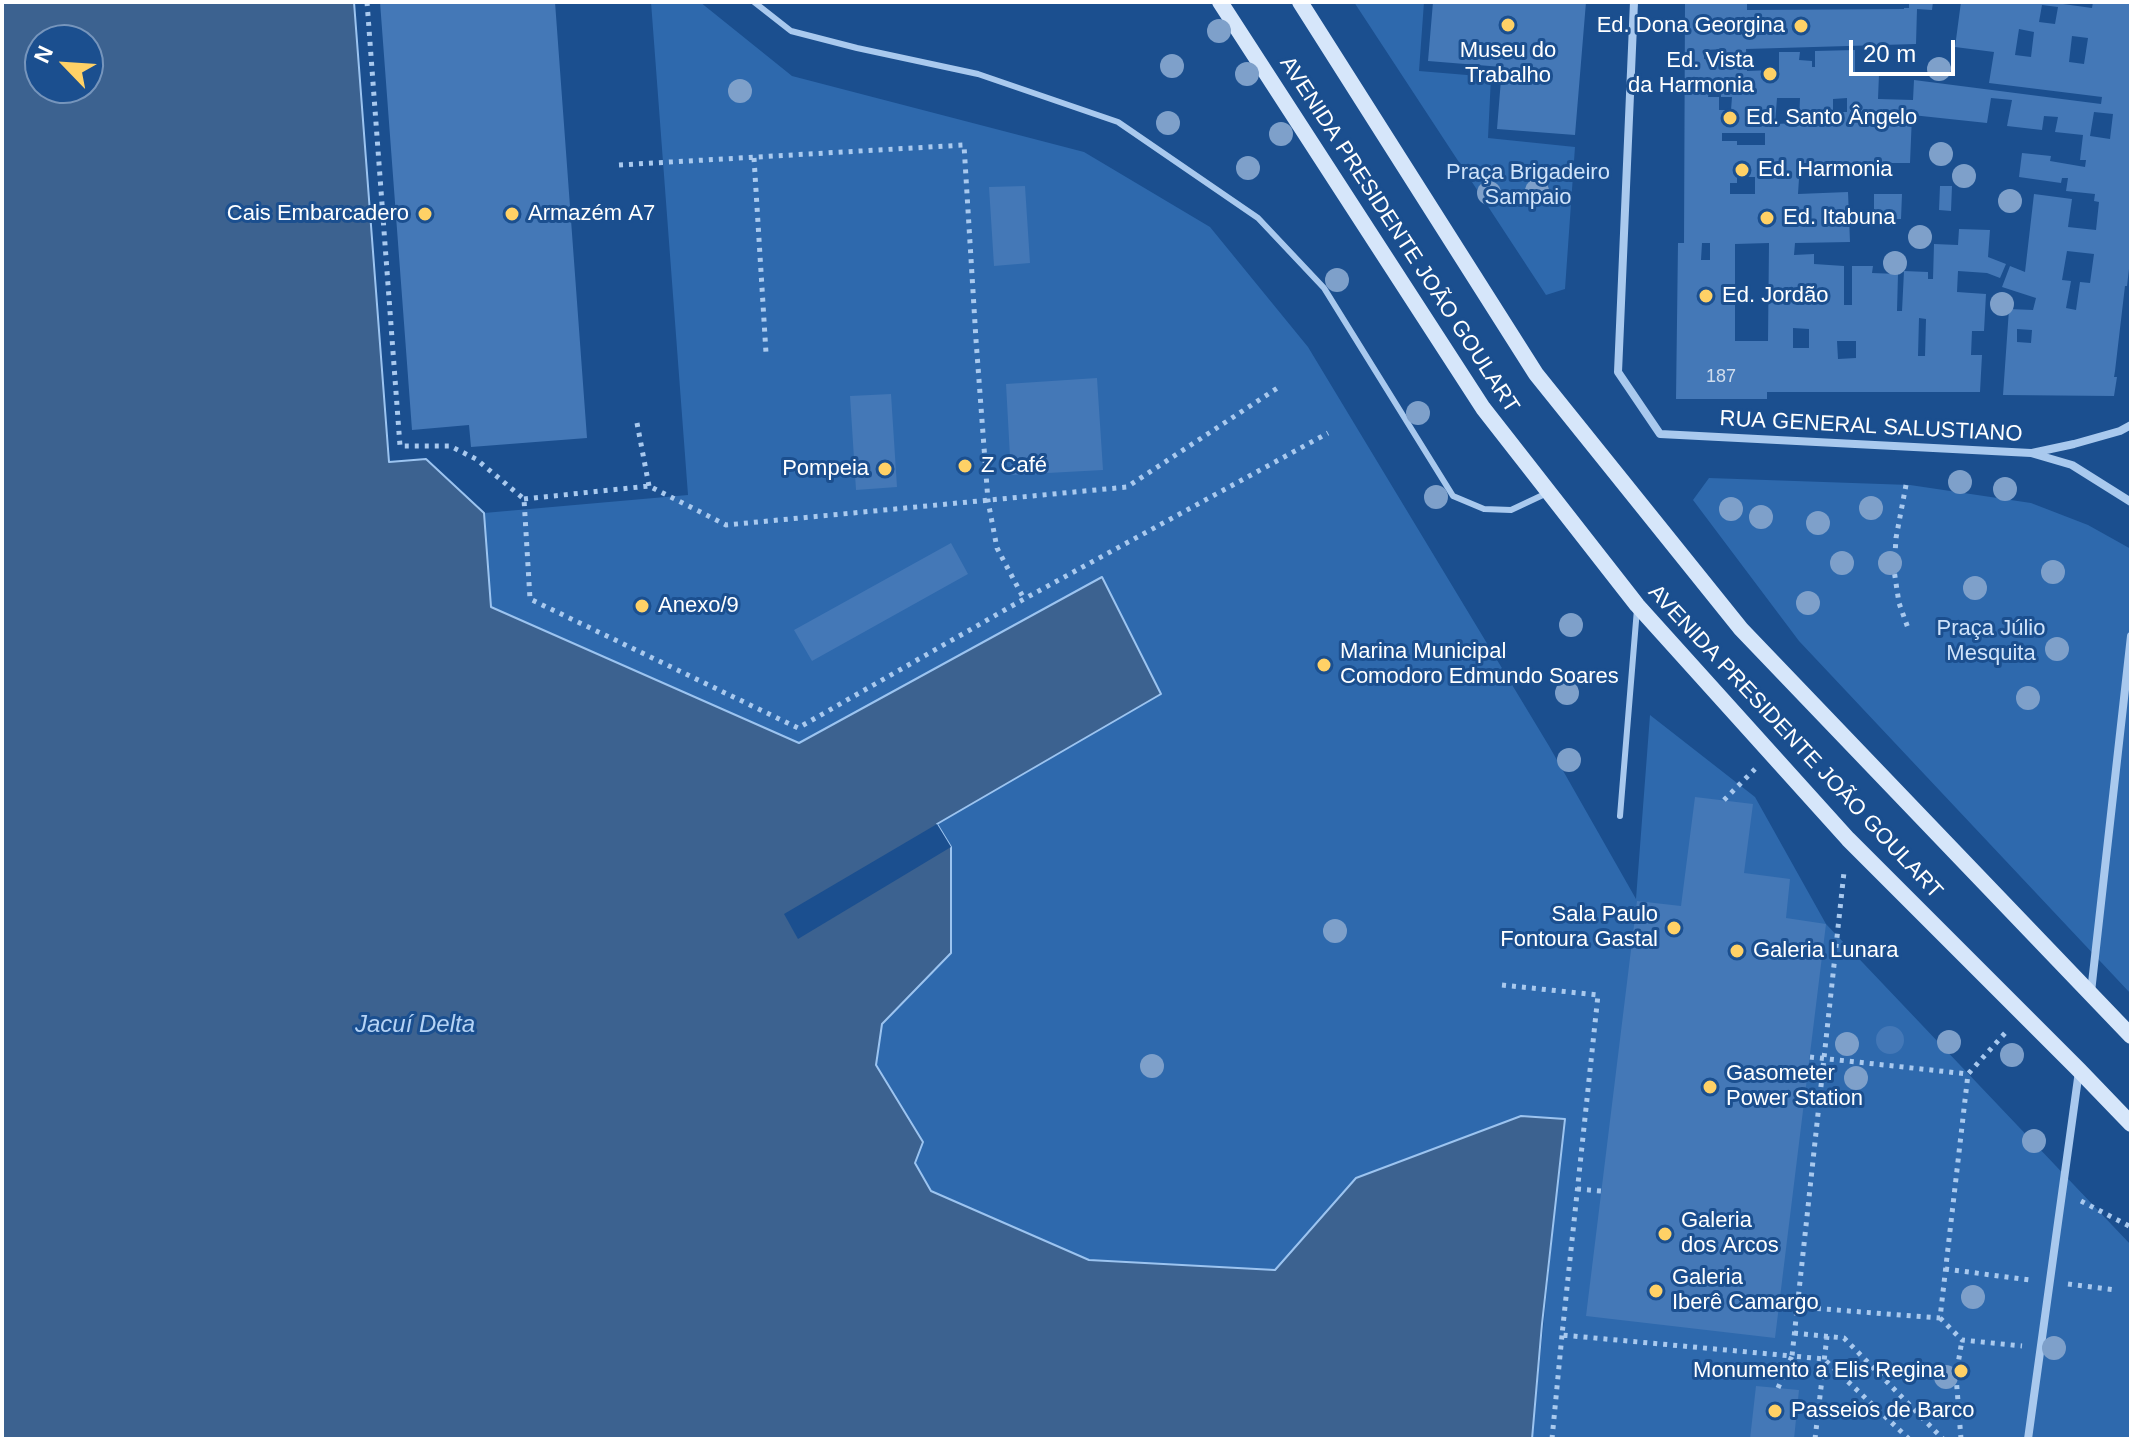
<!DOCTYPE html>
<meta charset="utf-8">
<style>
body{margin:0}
#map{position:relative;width:2133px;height:1441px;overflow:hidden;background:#1b4f8f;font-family:Arial,sans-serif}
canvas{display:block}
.frame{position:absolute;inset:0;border:4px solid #fff;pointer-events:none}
.north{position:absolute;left:24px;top:24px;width:80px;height:80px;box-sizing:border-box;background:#1b4f8f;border:2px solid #7695bc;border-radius:50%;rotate:295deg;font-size:22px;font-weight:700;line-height:32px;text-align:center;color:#fff}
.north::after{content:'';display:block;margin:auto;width:28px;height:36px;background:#ffd166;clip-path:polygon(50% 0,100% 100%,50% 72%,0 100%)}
.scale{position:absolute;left:1849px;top:40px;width:106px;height:36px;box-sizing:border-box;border:4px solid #fff;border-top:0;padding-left:10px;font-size:24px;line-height:28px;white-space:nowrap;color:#fff;-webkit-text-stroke:6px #1b4f8f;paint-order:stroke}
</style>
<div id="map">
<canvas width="2133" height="1441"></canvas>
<div class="frame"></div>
<div class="north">N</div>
<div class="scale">20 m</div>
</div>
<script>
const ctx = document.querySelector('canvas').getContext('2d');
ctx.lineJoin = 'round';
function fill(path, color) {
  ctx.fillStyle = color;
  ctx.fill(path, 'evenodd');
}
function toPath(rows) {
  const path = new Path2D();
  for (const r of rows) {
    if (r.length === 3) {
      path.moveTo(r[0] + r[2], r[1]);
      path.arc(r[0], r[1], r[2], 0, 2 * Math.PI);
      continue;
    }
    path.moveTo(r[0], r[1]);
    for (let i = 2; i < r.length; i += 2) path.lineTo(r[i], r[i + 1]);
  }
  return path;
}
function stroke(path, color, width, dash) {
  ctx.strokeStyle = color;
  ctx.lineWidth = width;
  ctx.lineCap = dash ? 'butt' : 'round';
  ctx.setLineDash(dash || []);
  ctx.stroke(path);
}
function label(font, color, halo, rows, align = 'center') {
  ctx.font = font + ' Arial,sans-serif';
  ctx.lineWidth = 6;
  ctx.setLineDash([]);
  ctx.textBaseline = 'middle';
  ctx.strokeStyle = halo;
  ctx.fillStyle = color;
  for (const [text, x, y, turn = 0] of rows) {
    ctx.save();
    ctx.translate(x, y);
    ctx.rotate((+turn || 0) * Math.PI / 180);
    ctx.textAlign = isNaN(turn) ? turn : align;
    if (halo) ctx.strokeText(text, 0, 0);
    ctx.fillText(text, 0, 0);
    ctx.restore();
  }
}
fill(toPath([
 [651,2,700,2,792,76,1084,152,1210,227,1308,347,1549,746,1636,899,1650,715,1755,797,1826,924,2131,1245,2131,1439,1532,1439,1564,1119,1356,1178,1275,1270,1089,1260,931,1191,915,1163,923,1142,876,1065,882,1024,951,953,937,824,1161,694,1102,577,799,744,491,607,484,513,688,495],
 [1354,2,1424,2,1419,71,1491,77,1488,138,1575,147,1565,289,1546,295],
 [1709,478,1910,485,2031,503,2088,525,2131,549,2131,994,1799,641,1693,500]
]), '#2e69ad');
const water = toPath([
 [2,2,354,2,389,462,426,459,484,513,491,607,799,743,1102,577,1161,694,937,824,951,847,951,953,882,1024,876,1065,923,1142,915,1163,931,1191,1089,1260,1275,1270,1356,1178,1521,1116,1565,1119,1542,1324,1532,1439,2,1439,2,2],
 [40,40,88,40,88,88,40,88,40,40]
]);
fill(water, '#3c6290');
stroke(water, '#9cc4f0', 2);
fill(toPath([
 [937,824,951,847,798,939,784,914]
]), '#1b4f8f');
fill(toPath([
 [380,2,555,2,587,438,471,447,469,425,412,430],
 [1433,2,1586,2,1575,135,1497,129,1502,67,1428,61],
 [1685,2,1747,2,1747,10,1904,9,1904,8,1909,8,1909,2,1933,2,1932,10,1917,9,1916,44,1746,49,1747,71,1773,70,1773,73,1779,73,1779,52,1800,52,1799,60,1812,61,1812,67,1815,67,1815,51,1855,50,1855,74,1879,74,1878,99,1913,100,1914,80,2101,104,2102,97,1989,83,1994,52,1955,47,1961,2,2063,2,2063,4,2092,8,2093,2,2131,2,2131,252,2127,286,2125,286,2115,371,2114,377,2117,377,2114,396,2003,395,2009,309,2033,310,2036,298,2002,287,2010,266,2025,272,2034,194,2072,199,2068,227,2096,230,2099,202,2094,201,2095,194,2066,191,2068,178,2062,178,2061,183,2019,177,2022,153,2051,156,2050,161,2085,167,2086,160,2080,160,2083,135,2055,132,2058,117,2044,116,2042,130,2007,126,2012,100,1991,98,1987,123,1912,115,1910,163,1800,163,1798,194,1848,192,1850,242,1795,243,1794,255,1814,254,1814,264,1844,266,1844,305,1852,305,1852,266,1873,266,1872,273,1898,274,1897,311,1902,311,1904,271,1928,272,1928,279,1933,279,1934,244,1958,245,1959,229,1990,230,1988,257,2006,264,2000,278,1987,273,1958,271,1957,292,1986,294,1984,331,1972,331,1971,355,1982,355,1980,392,1767,392,1767,399,1676,399,1678,243,1684,243],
 [2042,5,2058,7,2055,24,2039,22],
 [2019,29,2034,32,2031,57,2015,55],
 [2072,36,2088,38,2084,64,2069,62],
 [1726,49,1727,58,1704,59,1704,50],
 [1709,92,1721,92,1721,97,1732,97,1731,110,1719,110,1719,97,1708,97],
 [1777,98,1800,98,1799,123,1775,124],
 [1847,98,1847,112,1833,112,1833,99],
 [2094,112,2113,114,2110,139,2090,136],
 [1722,133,1765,133,1765,145,1737,145,1737,141,1722,141],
 [1737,177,1755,177,1755,194,1730,194,1730,183,1737,183],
 [1702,243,1710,243,1710,260,1701,260],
 [1769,243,1768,341,1735,341,1735,244],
 [2067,251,2094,254,2090,283,2080,282,2076,310,2066,308,2071,281,2062,280],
 [1919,318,1926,319,1925,356,1918,356],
 [1793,328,1809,329,1809,348,1793,348],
 [2017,329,2032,330,2031,343,2017,342],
 [1837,341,1856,341,1856,358,1838,359],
 [1025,186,1030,263,994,266,989,187],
 [1940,186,1952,186,1951,211,1939,210],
 [1874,194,1902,194,1901,219,1874,219],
 [1097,378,1103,470,1011,475,1006,384],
 [891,394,897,487,856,490,850,396],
 [951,543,968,574,812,661,794,630],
 [1695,797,1753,804,1744,873,1790,879,1786,918,1826,924,1775,1338,1586,1316,1637,901,1681,906],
 [1890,1040,14],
 [1756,1386,1799,1390,1794,1439,1750,1439]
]), '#4478b7');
stroke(toPath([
 [367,2,400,446,450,446,476,459,524,499,530,599,798,728,1024,599,1328,433],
 [754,158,766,353],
 [619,165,964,145,976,340,988,501,997,548,1024,599],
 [637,423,649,486],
 [1906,485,1896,538,1894,570,1899,603,1909,631],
 [524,499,649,486,726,525,1127,487,1279,387],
 [1724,800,1755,769],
 [1502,985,1598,995,1562,1335,1792,1356,1844,872],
 [1810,1057,1968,1074],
 [1577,1189,1601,1191],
 [2081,1201,2131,1227],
 [1945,1269,2030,1280],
 [2068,1284,2115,1290],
 [1797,1307,1940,1318,1968,1074,2006,1032],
 [1940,1318,1962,1340,2022,1346],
 [1794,1333,1844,1338,1943,1439],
 [1778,1388,1792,1356,1824,1359,1909,1439],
 [1552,1439,1562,1335],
 [1815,1439,1827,1336],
 [1961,1439,1956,1376,1962,1340]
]), '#a9c9ee', 5, [4, 6]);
stroke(toPath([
 [754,2,791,31,857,48,978,74,1118,122,1258,218,1324,288,1453,496,1484,509,1511,510,1545,494],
 [1620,816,1637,609]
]), '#a9c9ee', 6);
stroke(toPath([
 [1634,2,1618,372,1660,434,2031,453,2072,465,2131,502],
 [2032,453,2074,444,2120,431,2131,425],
 [2091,992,2131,636],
 [2028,1439,2079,1071]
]), '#a9c9ee', 8);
stroke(toPath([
 [1220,2,1483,408,1637,605,1848,839,2079,1070,2131,1124],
 [1300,2,1536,374,1741,629,2131,1036]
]), '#d6e6fa', 16);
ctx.fillStyle = '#7ea0ca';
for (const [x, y] of [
 [1219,31],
 [1172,66],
 [1939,69],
 [1247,74],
 [740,91],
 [1168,123],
 [1281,134],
 [1941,154],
 [1248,168],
 [1964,176],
 [1537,191],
 [1489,193],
 [2010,201],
 [1920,237],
 [1895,263],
 [1337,280],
 [2002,304],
 [1418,413],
 [1960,482],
 [2005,489],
 [1436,497],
 [1871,508],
 [1731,509],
 [1761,517],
 [1818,523],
 [1842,563],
 [1890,563],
 [2053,572],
 [1975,588],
 [1808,603],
 [1571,625],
 [2057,649],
 [1567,693],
 [2028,698],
 [1569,760],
 [1335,931],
 [1949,1042],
 [1847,1044],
 [2012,1055],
 [1152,1066],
 [1856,1078],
 [2034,1141],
 [1973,1297],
 [2054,1348],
 [1946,1377]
]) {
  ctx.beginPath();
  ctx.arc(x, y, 12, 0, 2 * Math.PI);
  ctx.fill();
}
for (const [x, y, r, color] of [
 [1508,25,8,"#ffd166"],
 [1801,26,8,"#ffd166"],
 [1770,74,8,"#ffd166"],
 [1730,118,8,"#ffd166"],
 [1742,170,8,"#ffd166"],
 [425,214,8,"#ffd166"],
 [512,214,8,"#ffd166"],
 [1767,218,8,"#ffd166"],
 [1706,296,8,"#ffd166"],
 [965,466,8,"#ffd166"],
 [885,469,8,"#ffd166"],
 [642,606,8,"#ffd166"],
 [1324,665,8,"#ffd166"],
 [1674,928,8,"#ffd166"],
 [1737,951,8,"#ffd166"],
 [1710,1087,8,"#ffd166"],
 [1665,1234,8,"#ffd166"],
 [1656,1291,8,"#ffd166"],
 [1961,1371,8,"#ffd166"],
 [1775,1411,8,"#ffd166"]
]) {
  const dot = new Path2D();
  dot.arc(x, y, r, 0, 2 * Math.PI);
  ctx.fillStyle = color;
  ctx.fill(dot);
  stroke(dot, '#1b4f8f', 3);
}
label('18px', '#d0dded', null, [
 ["187",1721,377]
]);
label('22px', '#fff', '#1b4f8f', [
 ["Ed. Dona Georgina",1785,26,"right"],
 ["Museu do",1508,51,"center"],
 ["Trabalho",1508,76,"center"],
 ["Ed. Vista",1754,61,"right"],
 ["da Harmonia",1754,86,"right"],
 ["Ed. Santo Ângelo",1746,118],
 ["Ed. Harmonia",1758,170],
 ["Cais Embarcadero",409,214,"right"],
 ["Armazém A7",528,214],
 ["Ed. Itabuna",1783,218],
 ["Ed. Jordão",1722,296],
 ["Z Café",981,466],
 ["Pompeia",869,469,"right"],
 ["Anexo/9",658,606],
 ["Marina Municipal",1340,652],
 ["Comodoro Edmundo Soares",1340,677],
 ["Sala Paulo",1658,915,"right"],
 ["Fontoura Gastal",1658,940,"right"],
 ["Galeria Lunara",1753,951],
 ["Gasometer",1726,1074],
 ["Power Station",1726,1099],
 ["Galeria",1681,1221],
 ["dos Arcos",1681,1246],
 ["Galeria",1672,1278],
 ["Iberê Camargo",1672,1303],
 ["Monumento a Elis Regina",1945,1371,"right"],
 ["Passeios de Barco",1791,1411]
], 'left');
label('22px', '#cfe3fa', '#1b4f8f', [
 ["Praça Brigadeiro",1528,173],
 ["Sampaio",1528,198],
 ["Praça Júlio",1991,629],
 ["Mesquita",1991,654]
]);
label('22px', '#fff', '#1b4f8f', [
 ["AVENIDA PRESIDENTE JOÃO GOULART",1399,235,57],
 ["RUA GENERAL SALUSTIANO",1871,427,3],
 ["AVENIDA PRESIDENTE JOÃO GOULART",1795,742,47]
]);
label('italic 24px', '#b5d3f5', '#1b4f8f', [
 ["Jacuí Delta",415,1025]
]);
</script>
